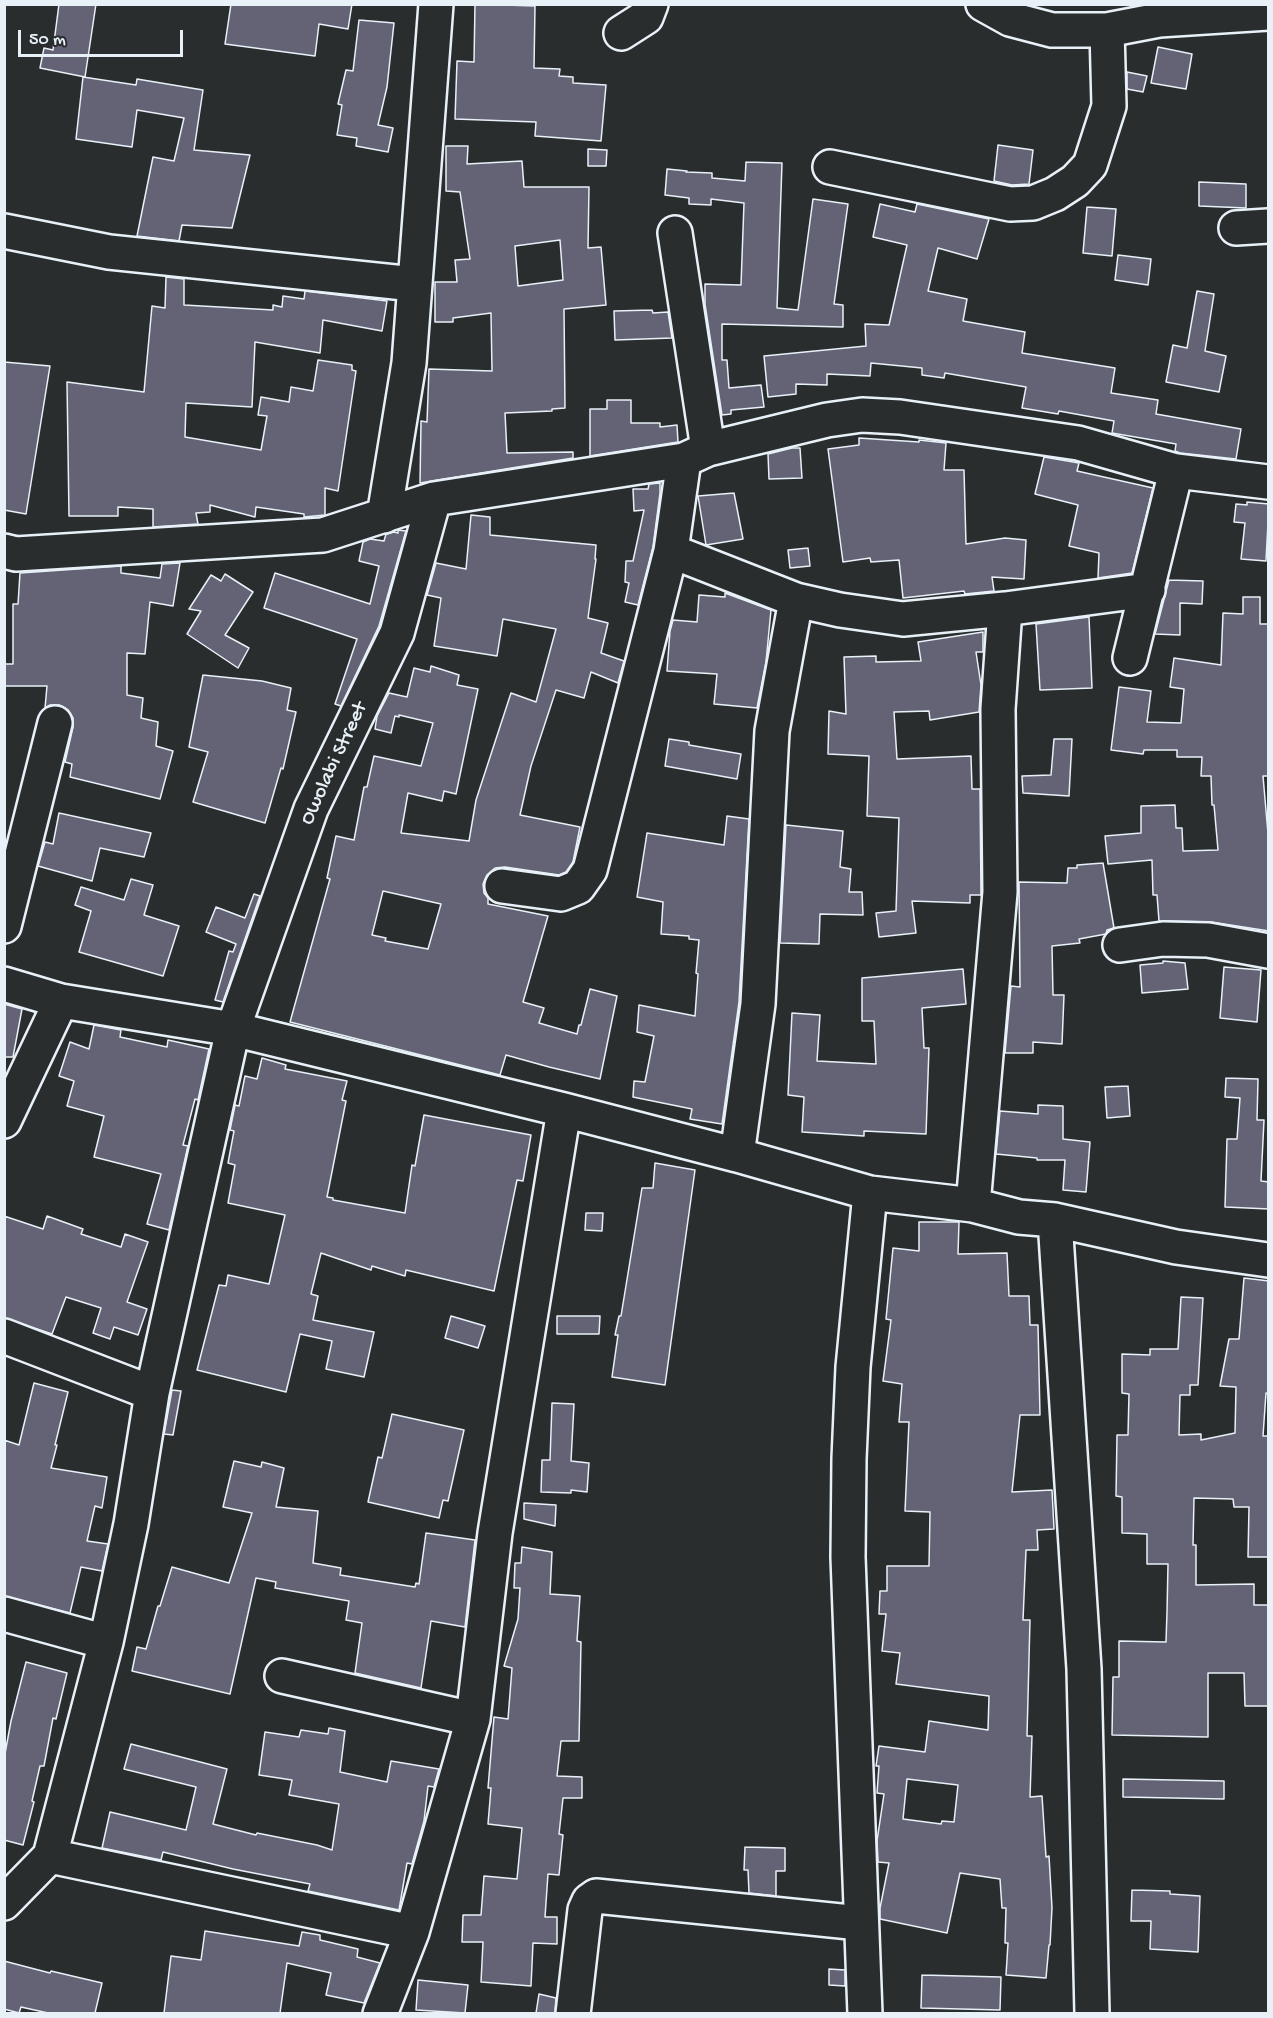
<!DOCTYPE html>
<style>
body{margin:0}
#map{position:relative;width:1273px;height:2018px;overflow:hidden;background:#2a2d2e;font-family:"Gochi Hand",sans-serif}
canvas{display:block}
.frame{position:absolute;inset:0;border:6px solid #e8f1f8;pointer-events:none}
.scale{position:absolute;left:18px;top:30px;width:165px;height:27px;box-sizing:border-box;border:3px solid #e8f1f8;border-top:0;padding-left:8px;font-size:18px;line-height:21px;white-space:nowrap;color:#e8f1f8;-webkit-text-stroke:4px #2a2d2e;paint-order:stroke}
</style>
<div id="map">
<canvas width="1273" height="2018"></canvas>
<div class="frame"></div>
<div class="scale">50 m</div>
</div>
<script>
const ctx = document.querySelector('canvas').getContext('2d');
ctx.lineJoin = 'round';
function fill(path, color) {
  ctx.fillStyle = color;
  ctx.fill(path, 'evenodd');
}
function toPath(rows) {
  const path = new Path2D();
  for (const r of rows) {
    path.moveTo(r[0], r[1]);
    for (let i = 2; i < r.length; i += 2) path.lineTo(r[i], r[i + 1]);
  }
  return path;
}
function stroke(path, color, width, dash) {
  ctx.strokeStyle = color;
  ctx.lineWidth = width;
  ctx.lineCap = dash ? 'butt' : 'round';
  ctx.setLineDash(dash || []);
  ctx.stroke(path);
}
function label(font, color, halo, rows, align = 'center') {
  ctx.font = font + ' "Gochi Hand",sans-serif';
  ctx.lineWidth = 5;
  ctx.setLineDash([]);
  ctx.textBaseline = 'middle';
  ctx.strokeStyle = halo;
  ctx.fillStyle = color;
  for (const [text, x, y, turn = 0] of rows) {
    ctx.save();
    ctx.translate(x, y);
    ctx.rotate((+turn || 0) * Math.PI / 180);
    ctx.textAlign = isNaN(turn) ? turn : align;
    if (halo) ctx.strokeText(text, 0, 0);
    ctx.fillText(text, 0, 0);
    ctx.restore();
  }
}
const building = toPath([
 [59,4,96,4,85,77,40,68,44,48,53,50,59,4],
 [231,4,352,4,348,29,319,24,315,56,225,44,231,4],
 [475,4,535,6,534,68,560,69,559,76,573,77,573,83,606,85,601,141,535,136,536,122,455,119,457,61,474,62,475,4],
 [359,20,394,23,387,87,378,125,393,128,388,152,356,146,357,138,337,135,342,105,338,104,346,70,353,71,359,20],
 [1158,47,1192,54,1186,89,1151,83,1158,47],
 [1127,72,1147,76,1143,92,1127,89,1127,72],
 [83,77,136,85,137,79,203,90,194,150,250,155,232,228,182,225,179,241,137,236,153,157,174,161,184,118,137,110,132,147,76,139,83,77],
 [998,145,1033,150,1029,184,1012,185,994,181,998,145],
 [446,146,468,146,467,164,522,161,524,187,589,187,588,248,601,247,606,305,564,309,565,408,552,409,552,411,505,413,507,453,573,452,573,458,420,483,421,421,427,422,429,369,492,371,491,313,453,318,453,322,435,322,435,282,457,282,455,260,470,259,460,192,446,191,446,146],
 [560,240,563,280,518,286,515,246,560,240],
 [588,149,607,150,606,166,588,166,588,149],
 [746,162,782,163,777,308,798,310,813,199,848,204,834,304,843,305,843,327,722,324,722,360,727,360,729,388,761,385,764,407,731,410,731,414,722,415,705,304,705,284,741,285,744,203,711,199,711,205,689,204,689,198,665,195,667,169,687,171,686,172,712,173,712,178,745,181,746,162],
 [1199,182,1246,184,1246,208,1199,206,1199,182],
 [880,204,915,212,917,204,989,219,977,259,938,248,928,291,967,299,963,321,1025,332,1022,353,1115,368,1111,393,1158,400,1156,414,1241,429,1236,459,1180,453,1175,451,1176,444,1112,433,1114,421,1059,411,1058,414,1022,408,1026,387,945,373,944,378,922,375,922,368,871,363,870,376,827,374,827,385,796,384,796,394,768,397,764,356,866,346,865,324,889,325,907,245,873,237,880,204],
 [1087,207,1116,209,1112,256,1083,253,1087,207],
 [1118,255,1151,259,1148,285,1115,280,1118,255],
 [166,277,184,279,184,305,273,310,273,305,282,307,283,296,304,299,305,291,387,301,382,331,323,320,320,353,255,342,252,407,186,403,185,437,261,450,267,416,258,415,261,397,289,402,291,387,313,391,318,360,352,365,352,370,356,371,338,491,325,488,325,515,304,517,304,514,256,507,255,517,210,505,210,512,196,513,198,524,153,527,153,509,118,507,118,516,69,516,67,382,144,392,152,306,165,308,166,277],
 [1197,291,1214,294,1205,351,1226,356,1219,392,1166,382,1173,345,1187,348,1197,291],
 [652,310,653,313,668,312,672,338,615,340,614,311,652,310],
 [4,362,50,366,26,514,4,510,4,362],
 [607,400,631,400,631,423,660,423,660,427,677,425,678,442,590,456,590,409,607,409,607,400],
 [859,438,919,442,919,440,946,443,944,470,964,470,966,544,1005,538,1026,540,1024,579,992,577,994,591,965,594,964,591,903,598,899,560,871,562,870,558,843,562,828,449,859,445,859,438],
 [792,448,800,448,802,478,769,479,768,454,792,448],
 [1044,457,1079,463,1077,471,1153,488,1132,573,1098,578,1099,553,1069,546,1078,505,1035,494,1044,457],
 [660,483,660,493,653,547,638,605,625,602,629,583,625,582,626,561,633,561,644,510,634,511,633,489,648,489,649,484,660,483],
 [734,493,743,539,706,545,698,496,734,493],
 [1247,502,1269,504,1266,561,1241,559,1245,523,1234,522,1236,504,1247,505,1247,502],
 [471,515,490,517,490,535,596,545,595,559,596,559,588,618,608,623,601,653,624,661,618,683,591,672,584,698,556,690,531,766,520,815,580,827,573,862,566,872,559,875,505,867,495,868,487,875,483,884,484,893,488,898,488,904,548,916,523,1002,544,1008,539,1023,577,1034,579,1025,581,1025,590,989,617,996,600,1079,549,1067,506,1055,500,1075,290,1022,330,879,327,878,336,836,354,840,364,787,367,787,374,756,421,766,433,723,399,715,399,717,395,716,391,733,375,729,377,716,389,693,407,697,414,668,430,672,431,666,459,675,457,685,478,689,456,794,444,791,442,801,408,793,401,833,469,841,476,800,511,693,536,702,556,629,503,619,497,656,434,646,441,598,427,595,436,563,466,569,471,515],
 [383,891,441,904,428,949,385,941,386,938,372,935,383,891],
 [398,530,406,531,379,626,341,706,335,704,357,639,264,608,275,573,370,604,379,566,359,561,363,542,370,539,384,541,386,534,394,532,398,533,398,530],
 [808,548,810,566,790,568,788,550,808,548],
 [180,563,173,606,150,602,145,654,127,653,127,695,143,698,141,718,158,722,156,746,173,751,160,799,70,777,72,764,65,762,73,727,73,718,68,710,59,705,50,705,45,708,47,686,4,686,4,664,13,664,13,604,18,604,20,573,121,566,121,573,160,578,162,564,180,563],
 [225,574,253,592,225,635,249,648,238,668,187,634,201,611,189,609,211,575,221,581,225,574],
 [1169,580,1203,581,1202,604,1180,603,1180,635,1155,634,1169,580],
 [725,593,771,610,766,662,757,708,714,704,717,674,667,671,670,631,673,620,697,622,699,595,725,597,725,593],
 [1243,597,1260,597,1260,624,1269,624,1269,776,1263,776,1269,845,1269,931,1211,922,1159,921,1157,895,1153,895,1152,860,1108,864,1105,836,1141,833,1141,806,1175,805,1176,828,1182,828,1183,851,1218,850,1214,805,1212,805,1211,776,1201,776,1202,757,1177,757,1177,750,1144,750,1143,754,1111,750,1119,687,1151,691,1147,722,1181,723,1184,689,1170,687,1174,658,1221,665,1223,613,1243,614,1243,597],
 [1089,617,1092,688,1040,690,1036,624,1089,617],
 [983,632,983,652,976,652,981,685,979,712,930,720,929,711,894,712,897,759,971,756,972,789,980,789,981,895,970,895,970,903,912,901,916,933,879,937,876,913,896,911,899,818,867,816,869,756,828,754,829,711,846,714,844,657,876,656,876,662,921,661,918,642,983,632],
 [203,675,262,681,291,688,287,710,296,712,283,769,281,768,265,823,193,802,208,752,189,747,203,675],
 [669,739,689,742,689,745,741,754,737,779,665,766,669,739],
 [1054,739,1072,739,1069,796,1023,793,1022,776,1051,775,1054,739],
 [59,813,151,833,144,857,100,848,92,881,38,866,45,842,53,844,59,813],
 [727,816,749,819,739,1002,722,1124,690,1119,692,1109,633,1097,634,1081,645,1082,654,1036,637,1032,639,1005,695,1016,698,974,696,973,699,940,689,939,689,936,661,934,663,902,637,897,647,833,724,845,727,816],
 [786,825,843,831,840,867,851,869,849,892,862,892,863,915,820,914,819,944,780,943,786,825],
 [1103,863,1114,928,1107,930,1106,934,1079,939,1080,943,1052,946,1053,995,1064,995,1062,1044,1033,1042,1033,1053,1005,1053,1011,986,1020,987,1019,882,1067,883,1068,868,1077,868,1077,865,1103,863],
 [131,879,153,885,144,915,179,926,163,976,79,952,91,911,75,905,81,887,124,900,131,879],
 [254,894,260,896,223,1002,215,1000,229,951,233,952,236,944,206,932,216,907,245,918,254,894],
 [1163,961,1185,963,1188,989,1142,993,1140,965,1163,963,1163,961],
 [1224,967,1261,970,1257,1022,1220,1018,1224,967],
 [963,969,966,1004,922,1008,924,1048,929,1048,926,1134,864,1131,864,1136,802,1132,804,1097,788,1095,792,1013,820,1015,817,1061,876,1064,874,1021,862,1021,862,978,963,969],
 [4,1004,22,1009,13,1057,4,1057,4,1004],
 [94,1025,121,1030,120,1037,167,1047,168,1040,209,1049,198,1100,195,1099,183,1145,188,1146,169,1230,147,1224,161,1174,94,1157,104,1116,67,1106,74,1081,59,1076,70,1042,89,1049,94,1025],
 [262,1058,286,1065,285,1069,347,1081,342,1100,346,1101,327,1197,333,1198,333,1200,405,1213,412,1165,415,1166,424,1115,531,1135,523,1181,517,1180,494,1291,406,1270,405,1276,372,1266,371,1270,321,1253,311,1294,318,1296,313,1320,374,1332,364,1377,326,1369,332,1341,300,1334,286,1392,197,1370,219,1285,226,1286,228,1275,269,1284,285,1215,228,1203,235,1165,228,1163,234,1131,230,1130,235,1105,239,1106,245,1076,257,1079,262,1058],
 [1226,1078,1258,1079,1257,1120,1264,1120,1261,1181,1269,1182,1269,1209,1225,1207,1227,1139,1237,1139,1240,1098,1225,1097,1226,1078],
 [1128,1086,1130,1116,1107,1118,1105,1087,1128,1086],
 [1038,1105,1063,1106,1063,1139,1090,1142,1086,1192,1063,1190,1065,1160,1037,1160,1037,1158,996,1154,1000,1111,1038,1114,1038,1105],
 [655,1163,695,1170,665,1385,612,1377,618,1335,615,1335,619,1316,621,1316,642,1188,653,1188,655,1163],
 [586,1213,603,1213,602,1231,585,1230,586,1213],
 [4,1216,43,1229,47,1216,83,1229,81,1234,121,1247,125,1234,148,1242,127,1302,147,1309,138,1335,114,1327,110,1339,93,1333,101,1308,66,1297,52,1334,4,1318,4,1216],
 [919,1222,959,1222,958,1254,1007,1253,1009,1296,1029,1296,1030,1325,1038,1325,1040,1415,1020,1415,1012,1492,1052,1490,1054,1529,1037,1530,1038,1550,1026,1550,1023,1620,1030,1620,1027,1736,1032,1736,1030,1797,1042,1796,1046,1857,1049,1856,1052,1908,1050,1945,1049,1945,1046,1978,1006,1975,1008,1943,1005,1943,1006,1908,1002,1908,1000,1879,960,1873,947,1933,880,1919,880,1908,889,1863,878,1862,877,1841,884,1794,877,1793,879,1766,876,1766,879,1746,925,1752,929,1721,988,1730,989,1696,896,1684,900,1653,882,1651,886,1614,879,1614,880,1591,887,1591,887,1566,929,1566,930,1512,905,1511,909,1422,899,1422,902,1384,883,1381,891,1320,886,1319,893,1248,919,1251,919,1222],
 [907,1779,958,1785,954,1822,942,1821,941,1824,903,1819,907,1779],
 [1244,1278,1269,1281,1269,1394,1266,1393,1263,1436,1269,1436,1269,1557,1248,1557,1249,1507,1234,1507,1233,1499,1194,1498,1193,1545,1196,1545,1196,1585,1254,1584,1254,1605,1269,1605,1269,1706,1245,1706,1244,1673,1208,1673,1208,1737,1112,1735,1113,1677,1119,1677,1119,1641,1166,1642,1167,1612,1168,1564,1147,1564,1147,1534,1122,1533,1122,1497,1116,1496,1117,1435,1128,1435,1129,1394,1122,1393,1122,1354,1150,1355,1150,1349,1178,1349,1181,1297,1203,1298,1198,1385,1190,1385,1190,1395,1180,1395,1179,1435,1201,1434,1201,1440,1235,1433,1236,1387,1220,1386,1229,1339,1239,1339,1244,1278],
 [451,1316,485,1326,478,1348,445,1338,451,1316],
 [557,1316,600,1316,599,1334,557,1334,557,1316],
 [34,1383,68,1392,55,1445,57,1445,51,1468,107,1477,102,1508,95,1506,87,1541,108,1544,102,1571,81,1567,70,1613,4,1596,4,1440,19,1445,34,1383],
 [172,1390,181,1391,173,1435,164,1434,172,1390],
 [552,1403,574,1404,571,1461,589,1463,587,1492,571,1490,571,1493,541,1492,542,1460,550,1460,552,1403],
 [392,1414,464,1430,448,1501,443,1500,439,1518,368,1502,378,1457,382,1458,392,1414],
 [234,1461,261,1467,262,1462,284,1468,276,1507,318,1511,313,1563,341,1568,340,1575,415,1587,416,1583,419,1584,426,1533,475,1540,465,1627,431,1621,421,1688,355,1673,362,1623,346,1620,349,1601,275,1588,276,1582,256,1578,230,1694,132,1671,137,1647,146,1649,158,1606,160,1606,172,1567,229,1583,252,1513,223,1507,234,1461],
 [524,1503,556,1505,555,1526,524,1519,524,1503],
 [522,1547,552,1552,550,1594,580,1596,577,1641,581,1642,579,1741,561,1741,557,1776,582,1777,582,1798,563,1798,559,1834,563,1835,559,1875,548,1874,545,1917,557,1917,557,1944,533,1943,531,1986,481,1982,483,1942,462,1942,463,1915,481,1915,484,1876,517,1879,522,1828,488,1824,491,1788,488,1788,494,1717,508,1719,512,1668,504,1666,518,1619,520,1588,514,1588,515,1563,521,1563,522,1547],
 [26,1662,67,1673,56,1719,53,1718,44,1766,40,1766,32,1801,34,1802,23,1845,4,1840,4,1759,11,1721,26,1662],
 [329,1728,345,1731,340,1772,387,1782,391,1761,439,1769,434,1787,428,1786,424,1821,412,1864,407,1863,399,1910,308,1891,310,1884,233,1869,163,1852,161,1860,102,1848,110,1812,186,1830,196,1787,124,1769,131,1744,227,1769,213,1824,256,1835,257,1833,317,1845,332,1850,339,1804,289,1795,292,1780,259,1775,265,1732,299,1737,301,1730,328,1734,329,1728],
 [1123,1779,1224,1781,1224,1799,1123,1797,1123,1779],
 [745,1847,785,1848,785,1871,776,1871,776,1896,749,1893,748,1870,744,1870,745,1847],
 [1132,1890,1170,1891,1170,1894,1200,1896,1198,1952,1150,1949,1151,1921,1131,1921,1132,1890],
 [205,1931,299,1946,302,1932,320,1935,320,1940,358,1949,357,1957,380,1963,364,2003,326,1995,331,1973,287,1963,280,2013,164,2013,171,1956,201,1960,205,1931],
 [4,1961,50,1973,51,1971,102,1983,95,2013,48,2013,21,2007,19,2013,4,2009,4,1961],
 [829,1969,845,1970,845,1986,829,1985,829,1969],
 [922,1975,1001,1977,1000,2010,921,2008,922,1975],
 [418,1980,468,1985,465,2013,416,2010,418,1980],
 [539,1994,556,1998,555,2013,536,2013,539,1994]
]);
fill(building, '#646375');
stroke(building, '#e8f1f8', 1.5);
const minor = toPath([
 [983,4,1010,19,1052,30,1107,30,1159,20,1268,13],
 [621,33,646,17,651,4],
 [830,167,1010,204,1033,203,1055,194,1075,181,1090,165,1109,106,1107,30],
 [1236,228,1268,226],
 [4,231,109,252,414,284],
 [675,233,708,449],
 [384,516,409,363,436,4],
 [4,551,16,554,323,535,434,499,684,460,708,449,827,420,862,415,900,417,1078,443,1176,471,1268,482],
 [671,551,796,600,840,610,903,619,1005,609,1148,590],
 [1130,658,1176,471],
 [502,886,561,894,578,887,590,870,671,551,684,460],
 [4,926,55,723],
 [1120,945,1163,939,1208,940,1268,951],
 [4,984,61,1001,233,1029,564,1110,737,1155,870,1193,973,1205,1019,1217,1055,1220,1176,1247,1268,1260],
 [4,1121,61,1001],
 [737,1155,758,1004,772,731,796,600],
 [973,1205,1000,892,998,709,1005,609],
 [1055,1220,1084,1669,1092,2014],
 [4,1336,152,1393],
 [4,1614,106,1642],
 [282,1676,473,1719],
 [50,1856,412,1932],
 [4,1903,50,1856,106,1642,131,1524,152,1393,233,1029,311,809,397,633,434,499],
 [380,2014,412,1932,473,1719,495,1533,564,1110],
 [573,2014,585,1910,589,1901,596,1896,860,1923],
 [865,2014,848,1557,849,1459,853,1367,870,1193]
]);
stroke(minor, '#e8f1f8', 38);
stroke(minor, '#2a2d2e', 33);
label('21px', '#e8f1f8', '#2a2d2e', [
 ["Owolabi Street",335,764,-65]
]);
</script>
